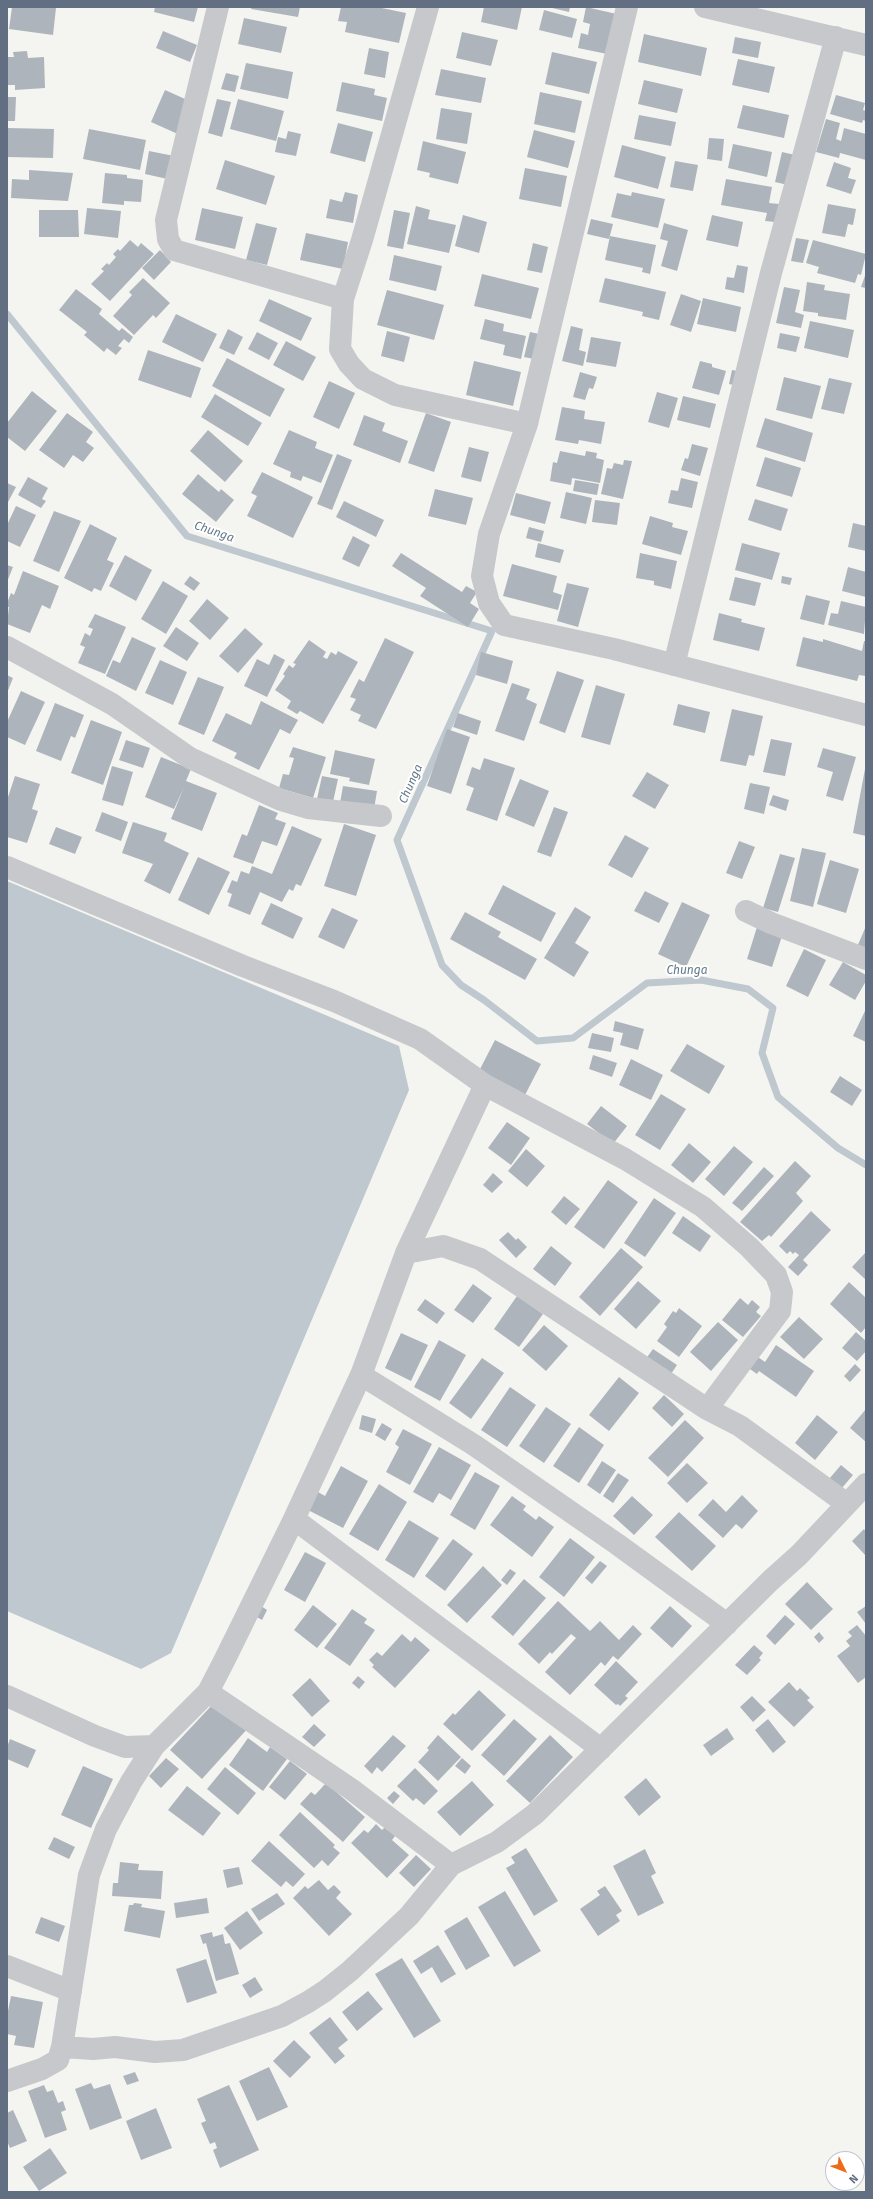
<!DOCTYPE html>
<style>
body{margin:0}
#map{position:relative;width:873px;height:2199px;overflow:hidden;background:#f4f5f0;font-family:"Fira Sans",sans-serif}
canvas{display:block}
.frame{position:absolute;inset:0;border:8px solid #626f83;pointer-events:none}
.north{position:absolute;left:825px;top:2151px;width:40px;height:40px;box-sizing:border-box;background:#fff;border:1px solid #c0c5cd;border-radius:50%;rotate:133deg;font-size:11px;font-weight:700;line-height:16px;text-align:center;color:#626f83}
.north::after{content:'';display:block;margin:auto;width:14px;height:18px;background:#ec6c19;clip-path:polygon(50% 0,100% 100%,50% 72%,0 100%)}
</style>
<div id="map">
<canvas width="873" height="2199"></canvas>
<div class="frame"></div>
<div class="north">N</div>
</div>
<script>
const ctx = document.querySelector('canvas').getContext('2d');
ctx.lineJoin = 'round';
function fill(path, color) {
  ctx.fillStyle = color;
  ctx.fill(path, 'evenodd');
}
function toPath(rows) {
  const path = new Path2D();
  for (const r of rows) {
    path.moveTo(r[0], r[1]);
    for (let i = 2; i < r.length; i += 2) path.lineTo(r[i], r[i + 1]);
  }
  return path;
}
function stroke(path, color, width, dash) {
  ctx.strokeStyle = color;
  ctx.lineWidth = width;
  ctx.lineCap = dash ? 'butt' : 'round';
  ctx.setLineDash(dash || []);
  ctx.stroke(path);
}
function label(font, color, halo, rows, align = 'center') {
  ctx.font = font + ' "Fira Sans",sans-serif';
  ctx.lineWidth = 4;
  ctx.setLineDash([]);
  ctx.textBaseline = 'middle';
  ctx.strokeStyle = halo;
  ctx.fillStyle = color;
  for (const [text, x, y, turn = 0] of rows) {
    ctx.save();
    ctx.translate(x, y);
    ctx.rotate((+turn || 0) * Math.PI / 180);
    ctx.textAlign = isNaN(turn) ? turn : align;
    if (halo) ctx.strokeText(text, 0, 0);
    ctx.fillText(text, 0, 0);
    ctx.restore();
  }
}
fill(toPath([
 [7,881,399,1046,409,1090,171,1653,141,1669,7,1611]
]), '#bfc8cf');
stroke(toPath([
 [7,314,187,536,492,631,397,840,442,965,461,985,484,1000,537,1041,573,1038,647,983,701,980,748,989,773,1008,762,1053,778,1097,838,1148,866,1165]
]), '#bfc8cf', 7);
fill(toPath([
 [12,7,56,8,53,35,9,29],
 [155,7,198,7,194,22,154,12],
 [252,7,300,7,298,17,251,9],
 [341,7,377,7,406,13,399,43,345,32,347,22,338,21],
 [484,7,522,7,517,30,481,22],
 [548,7,570,7,569,12],
 [586,7,621,15,612,55,578,48,581,33,588,35,590,24,583,22],
 [544,10,577,19,572,38,539,30],
 [244,18,287,27,281,53,238,44],
 [163,31,197,45,190,62,156,48],
 [462,32,498,40,491,66,456,58],
 [644,34,707,48,701,76,638,62],
 [735,37,761,42,758,58,732,53],
 [369,48,389,52,385,78,364,74],
 [27,51,28,58,44,57,45,88,15,90,15,85,8,85,7,57,14,57,13,52],
 [552,52,597,62,589,94,545,84],
 [738,59,775,67,769,93,732,85],
 [246,63,293,72,288,99,240,89],
 [441,69,486,78,481,103,435,95],
 [226,73,239,76,235,92,221,89],
 [644,80,683,89,677,113,638,104],
 [342,82,375,89,374,95,387,98,382,121,336,111],
 [165,90,194,103,180,135,151,122],
 [540,92,582,101,575,133,534,124],
 [836,95,865,103,863,110,866,111,866,121,863,120,862,123,830,114],
 [7,97,16,97,15,121,7,121],
 [217,99,231,102,222,137,208,133],
 [238,99,284,111,276,141,230,129],
 [743,105,789,115,784,138,737,128],
 [441,108,472,113,467,144,436,139],
 [639,115,676,122,671,146,634,139],
 [826,119,840,123,836,139,841,141,844,128,866,134,866,160,840,153,839,158,816,152],
 [338,123,373,132,365,162,330,153],
 [7,128,54,129,53,158,7,157],
 [89,129,146,140,140,170,83,159],
 [534,130,575,141,568,168,527,157],
 [288,131,301,134,296,156,275,152,278,137,286,139],
 [709,138,724,139,722,161,707,159],
 [423,141,466,152,458,184,429,177,430,173,417,170],
 [733,144,772,152,767,177,728,168],
 [622,145,666,157,658,189,614,177],
 [149,151,174,156,172,180,145,174],
 [782,152,795,155,788,185,775,182],
 [225,160,275,176,266,205,216,189],
 [675,161,698,165,693,191,670,187],
 [834,162,851,168,848,178,856,180,851,194,826,186],
 [525,168,567,176,561,207,519,199],
 [29,170,73,173,68,201,11,198,12,179,29,180],
 [105,173,127,175,127,178,143,180,141,202,124,201,124,205,102,203],
 [726,179,772,187,769,203,779,204,775,222,765,221,767,213,721,205],
 [345,192,358,195,353,223,326,218,330,199,342,202],
 [632,192,665,199,658,228,611,217,617,193,631,196],
 [828,204,856,209,853,225,848,224,845,237,822,233],
 [416,206,430,210,428,219,456,225,449,253,407,244],
 [87,208,121,211,118,238,84,234],
 [202,208,243,217,235,249,195,240],
 [39,210,78,210,79,237,39,237],
 [394,210,410,213,403,249,387,246],
 [463,215,487,222,479,253,455,246],
 [712,215,743,222,738,247,706,240],
 [591,219,613,224,609,239,587,234],
 [256,223,277,228,267,265,246,260],
 [664,223,688,230,677,271,661,266,668,241,660,239],
 [306,233,348,242,343,269,300,260],
 [610,236,656,245,650,274,642,272,643,268,605,260],
 [796,238,809,240,803,263,791,261],
 [130,240,138,247,141,243,154,254,110,301,91,284,104,271,101,269,107,263,109,265,116,257,113,254,118,249,120,251],
 [813,240,866,254,861,275,858,274,855,283,817,273,819,267,806,263],
 [533,243,548,247,542,273,527,270],
 [160,250,171,262,154,280,142,268],
 [394,255,442,266,436,291,389,280],
 [737,265,748,267,744,293,725,289,727,277,734,278],
 [866,273,866,288,861,287],
 [482,274,539,288,531,319,474,306],
 [143,278,170,303,156,318,153,315,134,335,113,316,132,295,129,292],
 [605,278,666,292,659,320,642,316,643,312,599,302],
 [807,282,825,285,824,290,850,294,846,320,818,316,818,313,803,311],
 [784,287,800,290,795,312,804,315,801,328,776,323],
 [76,289,102,309,99,314,119,331,122,328,133,337,129,343,124,339,118,346,122,348,116,355,107,348,104,352,84,335,87,332,59,310],
 [387,290,444,305,434,340,377,325],
 [681,294,701,301,691,332,670,325],
 [703,298,741,307,736,332,697,324],
 [269,299,312,318,301,341,259,321],
 [176,314,217,334,203,362,162,342],
 [485,319,504,324,503,331,526,336,521,359,503,355,505,345,480,339],
 [810,321,854,330,848,358,804,348],
 [571,326,583,329,579,350,586,352,583,366,562,361],
 [228,329,243,337,234,355,219,348],
 [387,331,410,337,404,362,381,356],
 [257,332,278,343,269,360,248,349],
 [530,332,544,335,539,360,524,357],
 [780,333,800,337,796,352,777,348],
 [591,337,621,342,616,367,586,362],
 [286,341,316,357,303,381,273,365],
 [148,350,201,368,191,398,138,380],
 [227,358,285,389,270,417,212,386],
 [474,361,521,372,513,406,466,395],
 [700,361,712,364,712,367,726,371,719,395,692,388],
 [732,370,743,372,739,386,729,384],
 [580,372,597,377,593,389,589,388,585,400,573,397],
 [784,377,821,386,812,419,776,410],
 [829,378,852,383,844,414,821,409],
 [329,381,355,393,339,429,313,417],
 [32,391,57,411,25,451,7,437,7,423],
 [657,392,678,398,669,428,648,422],
 [215,394,262,423,248,446,201,417],
 [683,396,716,404,710,428,677,420],
 [562,407,585,411,584,419,605,422,601,444,579,440,578,444,555,440],
 [67,413,93,432,86,442,94,448,83,462,73,455,64,468,39,450],
 [426,413,451,422,434,472,408,463],
 [364,415,385,423,382,431,408,441,400,463,353,445],
 [765,418,813,433,805,462,756,447],
 [208,430,243,461,225,482,190,451],
 [289,430,317,442,315,448,333,455,321,483,303,476,301,481,290,477,291,472,273,464],
 [692,444,708,448,700,476,681,470,685,458,688,459],
 [469,447,489,452,481,482,461,477],
 [560,451,585,456,586,451,597,453,596,458,604,460,600,483,572,478,571,485,550,481,553,462,557,463],
 [337,454,352,460,332,510,317,504],
 [765,457,801,468,792,497,756,486],
 [624,460,632,461,623,499,601,494,607,468,612,469,614,463,623,465],
 [262,472,313,497,293,538,247,516,257,496,251,493],
 [198,474,219,492,221,489,234,500,216,522,182,494],
 [28,477,48,488,42,499,46,501,41,508,18,495],
 [681,478,698,482,692,508,668,503,671,490,678,491],
 [575,480,599,484,597,495,573,491],
 [7,483,16,487,7,504],
 [435,489,473,498,466,525,428,516],
 [566,492,592,498,586,524,560,518],
 [516,493,551,502,545,524,510,515],
 [755,499,788,509,781,531,748,520],
 [595,500,620,503,617,525,592,522],
 [344,501,384,520,376,537,336,517],
 [16,506,36,515,20,547,7,541,7,525],
 [54,511,81,521,59,572,33,561],
 [650,516,673,523,672,527,688,531,681,555,642,544],
 [853,523,866,526,866,551,848,547],
 [90,524,117,538,107,560,114,563,101,591,94,588,92,592,64,578],
 [529,527,544,531,541,542,526,538],
 [353,536,370,545,359,567,342,559],
 [538,543,564,550,560,563,535,557],
 [742,543,780,553,772,580,735,570],
 [401,553,462,592,466,586,477,592,470,603,479,609,468,627,420,596,426,588,392,566],
 [640,553,677,561,671,589,654,585,654,581,636,578],
 [125,555,152,570,136,601,109,586],
 [512,564,557,576,553,592,562,595,558,610,503,596],
 [7,565,13,567,7,582],
 [848,567,866,572,866,597,842,591],
 [23,571,59,586,50,609,42,605,30,633,7,624,9,607,7,607,7,603,11,593,14,595],
 [190,576,200,583,194,591,184,584],
 [782,576,792,578,790,585,781,583],
 [735,577,761,583,755,606,729,600],
 [163,581,188,596,166,634,141,619],
 [567,583,589,588,578,627,557,621],
 [806,595,830,601,824,625,800,619],
 [207,599,229,618,210,640,189,621],
 [841,601,866,607,864,634,828,625,831,613,838,614],
 [719,613,742,619,741,622,765,628,759,651,713,640],
 [95,614,126,627,105,674,78,663,85,647,80,645,85,633,90,636,93,629,88,627],
 [176,627,199,643,187,661,163,646],
 [245,628,263,644,238,673,219,656],
 [132,637,156,648,136,691,106,676,113,660,120,663],
 [803,637,823,642,823,639,862,651,864,641,866,641,866,676,859,675,857,681,796,666],
 [385,638,414,652,376,729,358,721,361,715,350,710,356,699,350,697,359,679,364,682],
 [309,640,326,652,323,657,327,659,331,652,336,655,338,651,358,662,323,724,300,711,297,714,287,708,291,701,275,690,285,676,283,674,289,665,293,668,296,664,293,663],
 [481,652,513,661,507,684,476,675],
 [274,654,285,660,267,697,244,686,257,659,269,665],
 [160,660,187,672,173,705,145,693],
 [557,671,584,680,565,733,539,723],
 [7,675,13,678,7,693],
 [198,677,224,687,204,735,178,724],
 [512,683,530,689,526,699,537,704,524,741,495,731],
 [596,685,625,694,610,745,581,737],
 [21,691,45,702,25,745,7,737,7,722],
 [261,701,298,720,290,734,280,729,259,770,234,758,237,753,212,741,226,713,251,725],
 [55,703,84,715,75,738,71,736,61,761,36,751],
 [678,704,710,712,705,733,673,725],
 [732,709,763,716,754,756,749,755,746,766,720,761],
 [458,713,481,721,477,735,453,727],
 [91,720,122,732,103,785,71,773],
 [447,729,470,737,451,794,427,786],
 [771,739,792,743,785,776,763,772],
 [126,740,150,748,143,768,119,760],
 [293,747,326,757,313,798,279,788,283,774,289,775,294,758,289,757],
 [823,748,856,757,843,801,826,796,833,772,817,767],
 [335,750,375,759,369,785,349,781,350,778,330,774],
 [161,757,191,769,186,781,217,793,202,831,171,819,184,787,174,809,145,797],
 [484,758,515,768,497,821,466,810,474,788,466,785,472,767,480,770],
 [112,766,133,772,123,806,102,800],
 [865,769,866,769,866,836,853,833],
 [647,772,669,785,655,809,632,796],
 [15,776,40,784,32,809,38,811,27,843,7,837,7,800],
 [322,776,338,779,333,802,317,799],
 [520,779,549,791,534,827,505,815],
 [750,783,770,787,764,814,744,809],
 [343,786,377,791,374,809,340,803],
 [773,795,789,800,786,811,769,805],
 [259,805,278,813,275,819,286,823,277,846,262,841,253,864,233,857,242,834,247,836],
 [554,807,568,812,551,857,537,852],
 [102,812,128,822,121,841,95,831],
 [133,822,167,833,164,841,189,853,170,894,144,881,153,864,122,853],
 [344,824,376,835,356,896,324,886],
 [292,826,322,839,301,886,296,884,293,891,289,889,282,902,260,892,250,915,228,906,232,894,227,892,232,880,237,882,241,871,249,874,252,866,272,874],
 [56,827,82,837,75,854,49,844],
 [625,835,649,848,632,878,608,865],
 [739,841,755,847,742,879,726,873],
 [802,848,826,853,813,907,790,901],
 [780,854,795,858,778,912,763,908],
 [198,857,230,872,209,915,178,900],
 [830,860,859,869,846,913,817,904],
 [503,885,556,913,541,942,488,914],
 [645,891,669,903,659,923,634,911],
 [682,902,710,915,686,967,658,954],
 [271,903,303,918,293,939,261,924],
 [575,907,591,917,575,943,589,952,574,977,544,958],
 [332,908,358,920,344,949,318,937],
 [465,912,501,932,498,937,537,959,525,980,450,939],
 [866,926,866,951,857,947],
 [757,927,782,936,772,967,747,959],
 [804,949,826,960,808,997,786,986],
 [843,962,866,975,866,981,855,1000,829,985],
 [866,1009,866,1042,853,1036],
 [615,1021,644,1029,638,1050,620,1045,623,1033,613,1031],
 [592,1033,614,1038,611,1052,588,1048],
 [495,1040,541,1064,525,1095,479,1071],
 [687,1044,725,1066,709,1094,670,1071],
 [593,1055,617,1063,612,1077,589,1069],
 [631,1059,663,1075,651,1100,619,1085],
 [840,1076,862,1090,852,1106,830,1092],
 [661,1094,686,1109,660,1150,635,1135],
 [601,1106,627,1126,613,1144,587,1124],
 [507,1122,530,1138,511,1165,488,1148],
 [689,1143,711,1162,693,1183,671,1165],
 [734,1146,753,1162,724,1196,705,1179],
 [526,1149,545,1166,527,1187,508,1171],
 [795,1161,811,1176,796,1193,803,1201,771,1237,769,1235,762,1241,740,1222],
 [764,1167,774,1176,742,1211,732,1203],
 [493,1173,503,1182,492,1193,483,1185],
 [608,1180,638,1202,604,1249,574,1227],
 [564,1196,580,1209,566,1225,551,1212],
 [654,1198,676,1213,645,1257,624,1243],
 [811,1211,831,1230,803,1260,808,1265,798,1276,788,1267,799,1255,795,1252,793,1254,790,1251,787,1254,779,1246],
 [683,1216,711,1236,700,1252,672,1233],
 [508,1232,516,1240,518,1238,527,1247,516,1258,499,1240],
 [551,1246,572,1263,555,1286,533,1269],
 [621,1248,643,1267,600,1316,579,1297],
 [866,1252,866,1280,852,1267],
 [638,1281,661,1301,636,1329,614,1309],
 [849,1282,866,1298,866,1327,861,1333,830,1304],
 [473,1284,492,1298,473,1323,454,1310],
 [517,1296,543,1314,519,1347,494,1329],
 [740,1298,748,1305,752,1300,760,1307,756,1312,761,1316,743,1337,722,1320],
 [425,1299,445,1313,437,1324,417,1310],
 [679,1308,702,1326,679,1357,657,1341,667,1327,664,1324,673,1311,676,1313],
 [799,1317,823,1339,804,1359,780,1337],
 [718,1322,738,1340,711,1371,690,1352],
 [544,1325,568,1346,546,1371,522,1350],
 [856,1332,866,1341,866,1351,857,1361,842,1348],
 [401,1333,428,1345,411,1381,385,1368],
 [439,1340,466,1355,440,1401,414,1387],
 [776,1345,814,1371,796,1397,759,1371,757,1374,747,1367,755,1355,765,1362],
 [653,1349,677,1365,669,1377,645,1360],
 [482,1358,504,1373,471,1419,449,1403],
 [855,1364,861,1370,850,1382,844,1376],
 [619,1377,639,1393,609,1431,589,1415],
 [510,1387,536,1405,507,1447,481,1430],
 [664,1395,684,1414,672,1427,652,1408],
 [546,1407,571,1424,544,1463,519,1446],
 [866,1409,866,1442,850,1428],
 [362,1415,376,1419,372,1433,359,1429],
 [817,1415,838,1432,815,1460,795,1443],
 [685,1420,704,1438,668,1477,648,1458],
 [382,1423,392,1429,385,1441,375,1435],
 [579,1427,604,1445,579,1483,553,1466],
 [403,1429,432,1444,410,1485,386,1472,399,1447,395,1444],
 [439,1447,471,1465,451,1500,439,1493,433,1503,413,1492],
 [602,1461,616,1470,600,1494,587,1485],
 [687,1463,708,1483,687,1503,667,1483],
 [841,1465,853,1475,841,1489,829,1479],
 [341,1466,368,1481,343,1528,308,1510,318,1492,325,1496],
 [475,1472,500,1486,475,1530,450,1515],
 [618,1473,629,1480,613,1503,603,1496],
 [379,1484,407,1502,378,1551,349,1534],
 [742,1495,758,1511,742,1529,736,1524,723,1538,698,1515,713,1499,726,1512],
 [512,1496,526,1506,523,1510,536,1520,539,1516,554,1527,532,1557,490,1525],
 [632,1496,653,1515,634,1535,613,1516],
 [679,1512,716,1546,692,1571,655,1537],
 [409,1520,439,1538,414,1578,385,1560],
 [864,1529,866,1532,866,1556,852,1541],
 [570,1538,595,1557,564,1597,539,1577],
 [453,1539,473,1554,445,1591,425,1576],
 [305,1552,326,1563,305,1602,284,1590],
 [600,1561,607,1566,592,1584,585,1578],
 [483,1566,502,1585,467,1623,447,1605],
 [510,1569,516,1573,507,1585,501,1580],
 [524,1579,546,1598,513,1636,491,1617],
 [807,1582,833,1609,811,1630,785,1604],
 [558,1601,590,1631,600,1621,619,1640,633,1625,642,1634,618,1660,613,1656,605,1666,601,1662,570,1695,545,1672,576,1638,571,1634,552,1654,550,1652,539,1664,518,1644],
 [313,1605,337,1624,317,1648,294,1630],
 [261,1606,267,1610,262,1620,255,1616],
 [670,1606,692,1626,672,1648,650,1628],
 [866,1606,866,1624,857,1612],
 [352,1609,367,1619,364,1623,375,1630,350,1666,324,1648],
 [785,1615,795,1624,775,1645,766,1636],
 [857,1625,866,1636,866,1677,858,1683,837,1656,850,1646,846,1641,852,1636,848,1632],
 [819,1632,824,1638,819,1643,814,1637],
 [402,1634,411,1642,415,1637,430,1650,395,1688,372,1667,374,1665,369,1660,377,1652,382,1656],
 [754,1645,763,1653,759,1658,761,1660,747,1675,735,1665],
 [616,1661,638,1682,625,1696,628,1698,620,1706,618,1704,616,1705,594,1685],
 [358,1676,365,1682,359,1689,352,1683],
 [310,1678,330,1701,312,1717,292,1695],
 [789,1682,797,1691,800,1688,810,1698,807,1700,814,1707,794,1727,768,1702],
 [479,1690,506,1715,472,1751,443,1724,453,1713,455,1715],
 [752,1696,766,1710,753,1722,740,1707],
 [213,1704,249,1727,202,1779,170,1750],
 [514,1719,537,1739,504,1776,481,1755],
 [768,1719,786,1742,773,1753,755,1730],
 [314,1724,326,1735,314,1747,302,1737],
 [727,1728,734,1739,711,1756,703,1745],
 [393,1735,406,1746,382,1772,377,1767,372,1774,364,1766],
 [438,1735,461,1757,438,1781,418,1762,429,1750,427,1748],
 [550,1735,573,1757,530,1803,506,1781],
 [248,1738,267,1752,270,1747,287,1759,263,1791,229,1765],
 [10,1739,36,1750,28,1768,7,1759,7,1747],
 [166,1758,179,1769,161,1788,149,1776],
 [462,1758,471,1766,465,1774,455,1766],
 [290,1761,307,1774,285,1800,269,1787],
 [83,1766,113,1779,91,1828,61,1815],
 [225,1767,256,1793,238,1815,207,1789],
 [415,1768,438,1791,424,1805,416,1798,413,1801,397,1786],
 [646,1778,661,1797,639,1816,624,1797],
 [472,1781,494,1805,460,1836,437,1812],
 [326,1783,365,1817,343,1842,300,1804,311,1792,315,1795],
 [187,1786,221,1813,203,1836,168,1810],
 [394,1791,400,1796,393,1804,387,1798],
 [300,1812,335,1845,333,1847,340,1853,328,1866,322,1860,314,1868,279,1835],
 [376,1824,382,1830,385,1827,395,1836,392,1840,409,1855,387,1878,351,1843,364,1830,368,1833],
 [54,1837,75,1847,69,1859,48,1849],
 [269,1841,305,1874,293,1887,286,1881,281,1887,251,1861],
 [526,1848,558,1901,534,1916,506,1868,515,1863,511,1857],
 [645,1849,656,1873,651,1876,664,1903,638,1916,613,1866],
 [416,1855,431,1869,414,1887,399,1873],
 [120,1862,139,1864,138,1870,163,1871,161,1899,112,1896,113,1883,118,1883],
 [239,1867,243,1884,227,1888,223,1870],
 [319,1880,328,1890,334,1885,341,1892,336,1898,352,1914,329,1936,293,1898,305,1886,308,1889],
 [605,1886,622,1911,616,1915,620,1921,598,1936,580,1909,600,1895,597,1891],
 [505,1891,541,1951,514,1967,478,1907],
 [277,1893,285,1904,259,1921,251,1909],
 [207,1898,209,1913,176,1918,174,1903],
 [134,1903,142,1904,141,1907,165,1911,160,1938,124,1931,129,1905,133,1905],
 [247,1911,263,1933,240,1950,224,1928],
 [41,1917,65,1926,59,1942,35,1933],
 [467,1917,490,1956,466,1970,444,1931],
 [212,1932,213,1937,223,1934,225,1944,230,1943,239,1974,216,1981,206,1943,203,1944,200,1935],
 [438,1945,456,1974,441,1983,432,1967,421,1974,413,1961],
 [402,1958,441,2021,414,2038,375,1974],
 [206,1959,217,1993,187,2003,176,1969],
 [255,1977,263,1990,250,1998,242,1985],
 [368,1991,383,2009,357,2031,342,2012],
 [11,1996,43,2002,34,2048,14,2045,16,2036,7,2034,7,2016],
 [330,2017,348,2040,338,2048,345,2056,335,2064,309,2033],
 [294,2040,311,2057,290,2078,273,2061],
 [269,2067,288,2107,257,2121,239,2081],
 [135,2072,139,2081,127,2085,123,2076],
 [91,2083,94,2089,110,2084,122,2118,90,2130,75,2089],
 [44,2085,47,2092,53,2090,58,2103,63,2101,66,2110,61,2112,67,2130,45,2138,28,2091],
 [229,2085,259,2150,220,2168,213,2150,217,2148,215,2142,210,2144,201,2123,206,2121,197,2099],
 [156,2108,172,2148,141,2160,126,2121],
 [13,2110,27,2141,10,2148,7,2141,7,2113],
 [50,2148,67,2173,39,2191,23,2167]
]), '#aeb4bb');
stroke(toPath([
 [218,7,166,220,168,239,174,250,343,299],
 [428,7,362,240,343,299,340,349,349,364,363,379,395,395,527,424],
 [627,7,527,424,489,534,482,576,489,603,504,625,614,649,866,715],
 [705,7,866,45],
 [7,647,112,704,190,758,281,800,308,808,381,816],
 [674,665,771,273,836,37],
 [7,867,243,966,334,1001,420,1039,485,1085,625,1159,703,1207,749,1247,776,1275,782,1292,780,1311,707,1409],
 [746,911,771,923,866,959],
 [406,1253,443,1246,480,1259,707,1409,740,1426,847,1504],
 [361,1375,474,1445,617,1544,727,1624],
 [294,1519,601,1749],
 [208,1692,351,1789,451,1865],
 [7,1696,95,1736,125,1747,154,1746],
 [7,1966,71,1991],
 [62,2047,93,2049,115,2047,155,2052,183,2050,282,2016,308,2002,325,1991,350,1971,409,1916,451,1865,497,1842,535,1814,770,1581,799,1555,866,1484],
 [7,2081,42,2069,58,2060,62,2047,89,1875,106,1829,131,1782,154,1746,208,1692,224,1661,294,1519,361,1375,406,1253,485,1085]
]), '#c6c8cc', 22);
label('italic 12px', '#627888', '#fff', [
 ["Chunga",214,532,19],
 ["Chunga",411,784,-66],
 ["Chunga",687,971]
]);
</script>
